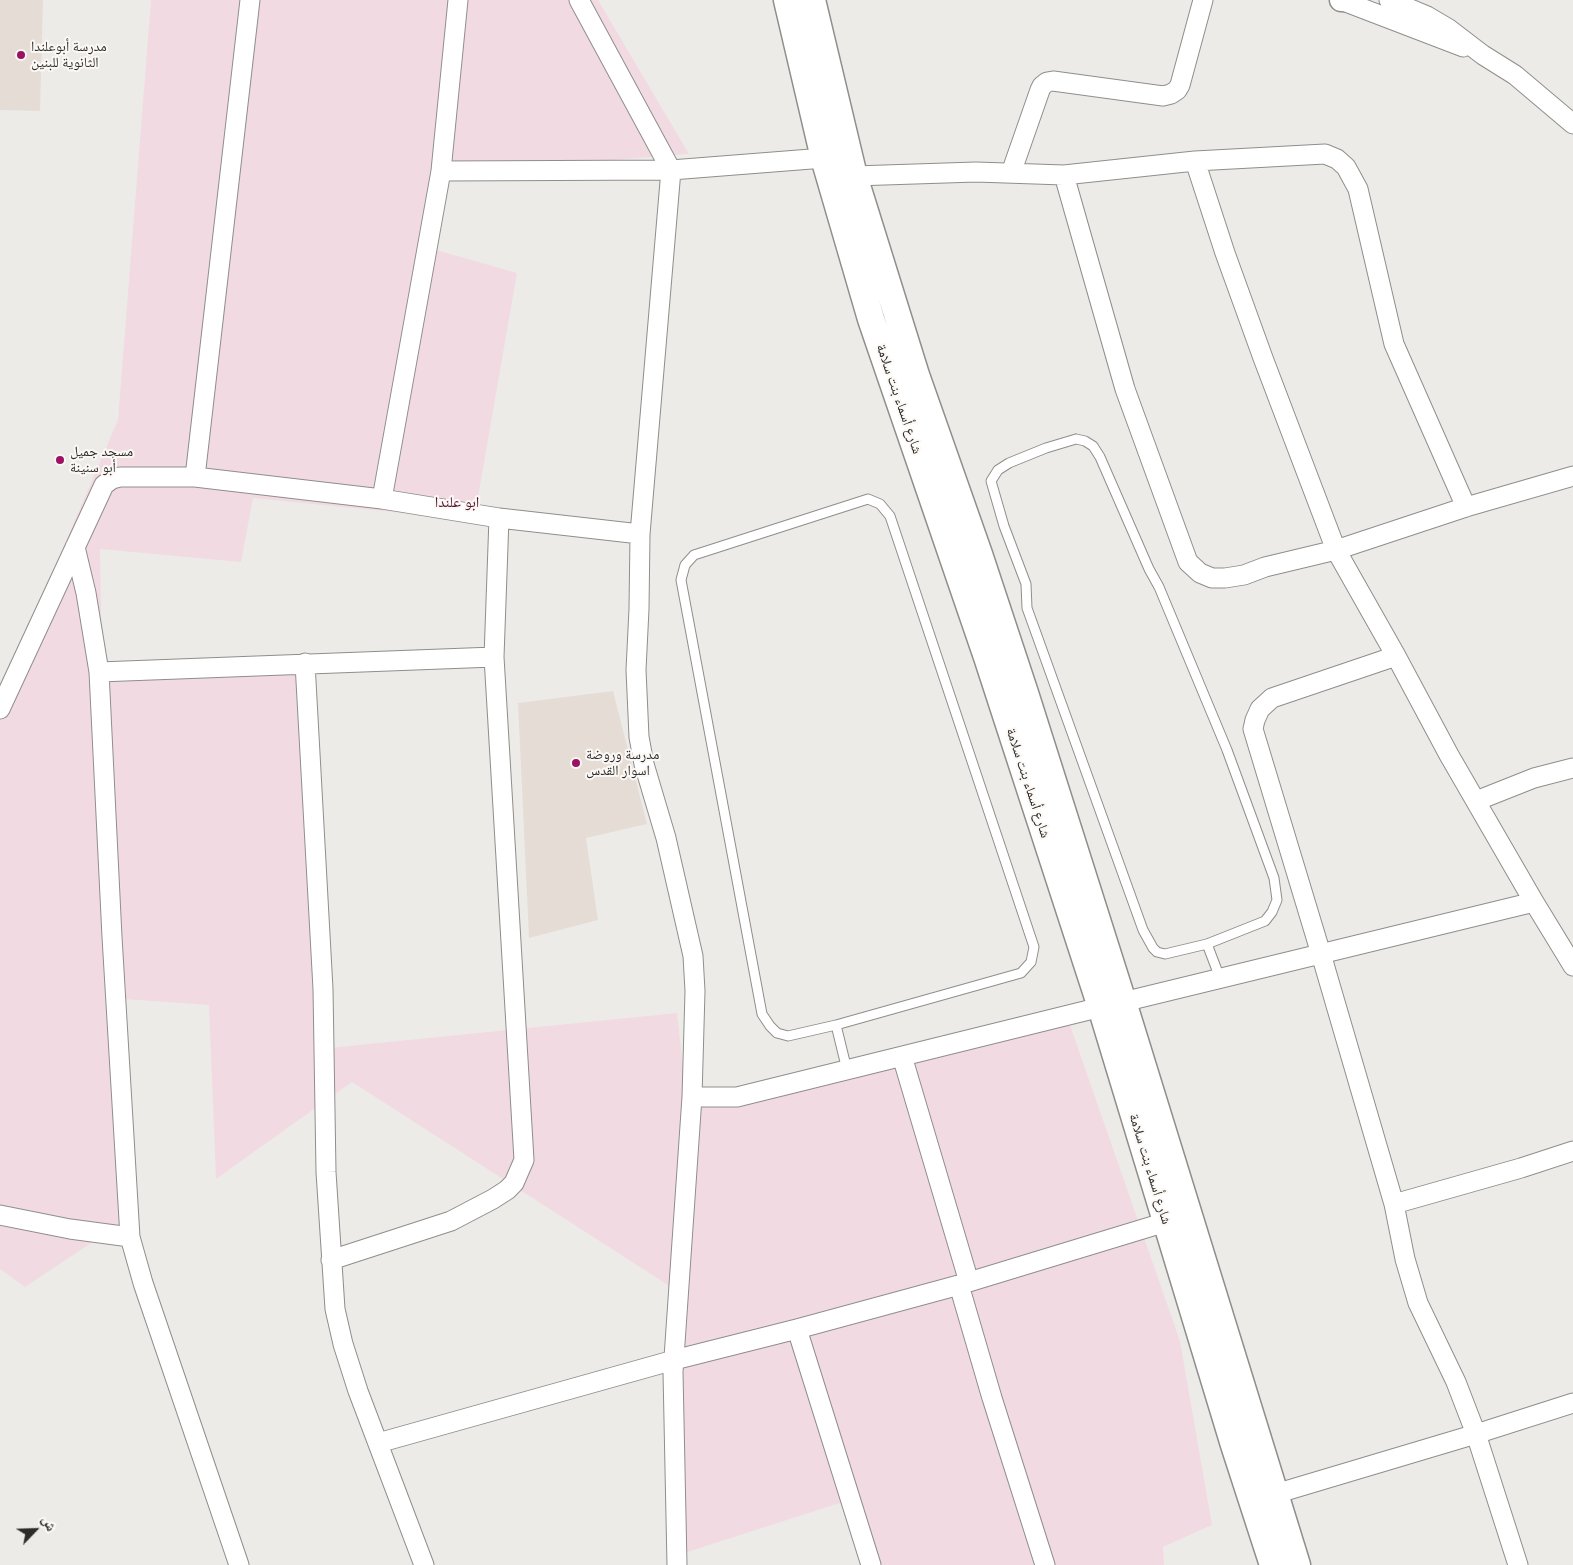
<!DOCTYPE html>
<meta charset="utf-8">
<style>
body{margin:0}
#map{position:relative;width:1573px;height:1565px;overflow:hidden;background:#edebe8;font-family:Figtree,"Noto Naskh Arabic",sans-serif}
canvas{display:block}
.north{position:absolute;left:10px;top:1505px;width:50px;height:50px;-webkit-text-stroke:4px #fbf8f5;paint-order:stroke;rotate:66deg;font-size:14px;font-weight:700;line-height:20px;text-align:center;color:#2d2c2a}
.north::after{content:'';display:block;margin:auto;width:18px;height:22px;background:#2d2c2a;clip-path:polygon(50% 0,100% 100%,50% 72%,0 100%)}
</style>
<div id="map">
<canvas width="1573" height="1565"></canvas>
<div class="north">ش</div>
</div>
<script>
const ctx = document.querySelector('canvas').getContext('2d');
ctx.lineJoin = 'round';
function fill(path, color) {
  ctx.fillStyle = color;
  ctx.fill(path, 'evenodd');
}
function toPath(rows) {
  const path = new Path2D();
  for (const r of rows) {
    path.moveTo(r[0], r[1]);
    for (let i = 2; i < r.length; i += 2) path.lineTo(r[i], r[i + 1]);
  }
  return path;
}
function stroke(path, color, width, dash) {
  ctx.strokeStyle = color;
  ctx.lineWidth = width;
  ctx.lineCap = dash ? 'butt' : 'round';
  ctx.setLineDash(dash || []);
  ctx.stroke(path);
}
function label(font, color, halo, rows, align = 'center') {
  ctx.font = font + ' Figtree,"Noto Naskh Arabic",sans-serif';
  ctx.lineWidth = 4;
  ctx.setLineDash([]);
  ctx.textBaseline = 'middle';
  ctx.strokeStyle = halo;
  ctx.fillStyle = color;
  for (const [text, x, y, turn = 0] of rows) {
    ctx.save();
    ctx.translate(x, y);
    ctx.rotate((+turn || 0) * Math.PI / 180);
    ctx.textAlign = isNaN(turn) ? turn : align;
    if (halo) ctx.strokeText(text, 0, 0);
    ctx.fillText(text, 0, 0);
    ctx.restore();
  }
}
fill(toPath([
 [151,0,598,0,689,154,448,173,436,250,517,273,474,520,253,498,241,562,100,549,102,674,304,665,329,1048,677,1013,688,1110,1064,1008,1180,1341,1212,1525,1163,1547,1164,1565,868,1565,846,1501,678,1555,668,1285,352,1082,216,1179,209,1005,124,999,136,1213,25,1287,0,1269,0,708,29,627,118,420]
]), '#f2dae3');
fill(toPath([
 [0,0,43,0,40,111,0,110],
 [613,691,647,824,586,838,598,920,529,938,518,703]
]), '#e5ddd5');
const service = toPath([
 [1076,439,1085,441,1093,446,1100,457,1149,569,1159,587,1227,750,1274,878,1277,900,1272,912,1265,921,1207,944,1165,954,1157,952,1153,948,1143,930,1027,608,1026,584,1004,526,991,481,998,470,1009,463,1046,448,1076,439],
 [1207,944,1220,978],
 [836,1025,1021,973,1031,962,1034,947,890,516,880,504,868,499,694,555,685,565,681,580,762,1014,770,1026,777,1033,788,1036,836,1025,847,1070]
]);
const minor = toPath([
 [579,0,671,170,640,534,639,609,636,670,639,737,644,764,666,838,693,956,695,991,692,1097,673,1372,677,1565],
 [1389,0,1427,16,1449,29,1483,55,1515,75,1573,124],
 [1343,1,1463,47],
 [1195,161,1225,253,1263,358,1336,550,1396,656,1449,755,1534,902,1573,966],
 [441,171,671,170,824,158],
 [1011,173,1040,90,1042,86,1047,82,1053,81,1163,96,1171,94,1177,90,1180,85,1203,0],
 [1064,175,1125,389,1188,562,1200,573,1212,578,1225,578,1244,575,1265,567,1336,550,1466,507,1573,476],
 [854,176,976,172,1064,175,1195,161,1325,154,1337,159,1346,167,1358,189,1394,344,1466,507],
 [195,477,250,0],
 [382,499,441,171,458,0],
 [75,547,86,593,99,672,112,937,130,1237,143,1283,239,1565],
 [1396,656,1272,698,1260,709,1255,720,1253,729,1321,954,1394,1204,1405,1259,1418,1303,1456,1382,1476,1434,1518,1565],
 [305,663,323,989,326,1172,335,1309,343,1344,358,1391,424,1565],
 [99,672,494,657],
 [0,709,104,485,112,479,120,477,195,477,382,499,499,518,640,534],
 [1476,801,1534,778,1573,768],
 [1123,1002,1534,902],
 [902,1056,969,1282],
 [692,1097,737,1097,1101,1007],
 [1394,1204,1521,1168,1573,1151],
 [0,1215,70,1229,130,1237],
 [331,1260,451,1221,493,1199,507,1190,514,1183,524,1160,494,657,499,518],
 [959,1285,992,1398,1045,1565],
 [797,1329,871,1565],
 [378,1443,674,1360,797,1329,959,1285,1166,1222],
 [1275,1494,1476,1434,1573,1403]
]);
const tertiary = toPath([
 [1341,0,1345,0]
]);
const secondary = toPath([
 [787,0,824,158,871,319,987,657,1101,1007,1234,1445,1273,1565],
 [812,0,854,176,916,375,979,554,1025,693,1123,1002,1297,1565]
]);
stroke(service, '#908e8b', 11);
stroke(minor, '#908e8b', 21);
stroke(tertiary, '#908e8b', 25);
stroke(secondary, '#908e8b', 29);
stroke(service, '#fff', 9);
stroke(minor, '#fff', 19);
stroke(tertiary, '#fff', 22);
stroke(secondary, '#fff', 26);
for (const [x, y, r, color] of [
 [21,55,5,"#9c1161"],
 [60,460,5,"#9c1161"],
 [576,763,5,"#9c1161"]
]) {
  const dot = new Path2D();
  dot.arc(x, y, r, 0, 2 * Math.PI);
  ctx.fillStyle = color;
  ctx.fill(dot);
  stroke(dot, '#fbf8f5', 2);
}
label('14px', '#2d2c2a', '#fbf8f5', [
 ["مدرسة أبوعلندا",31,47],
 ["الثانوية للبنين",31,63],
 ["مسجد جميل",70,452],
 ["أبو سنينة",70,468],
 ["مدرسة وروضة",586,755],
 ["اسوار القدس",586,771]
], 'left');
label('14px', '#2d2c2a', '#fbf8f5', [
 ["شارع أسماء بنت سلامة",899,399,71],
 ["شارع أسماء بنت سلامة",1028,783,72],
 ["شارع أسماء بنت سلامة",1150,1169,73]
]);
label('15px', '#531334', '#fbf8f5', [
 ["ابو علندا",457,503]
]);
</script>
